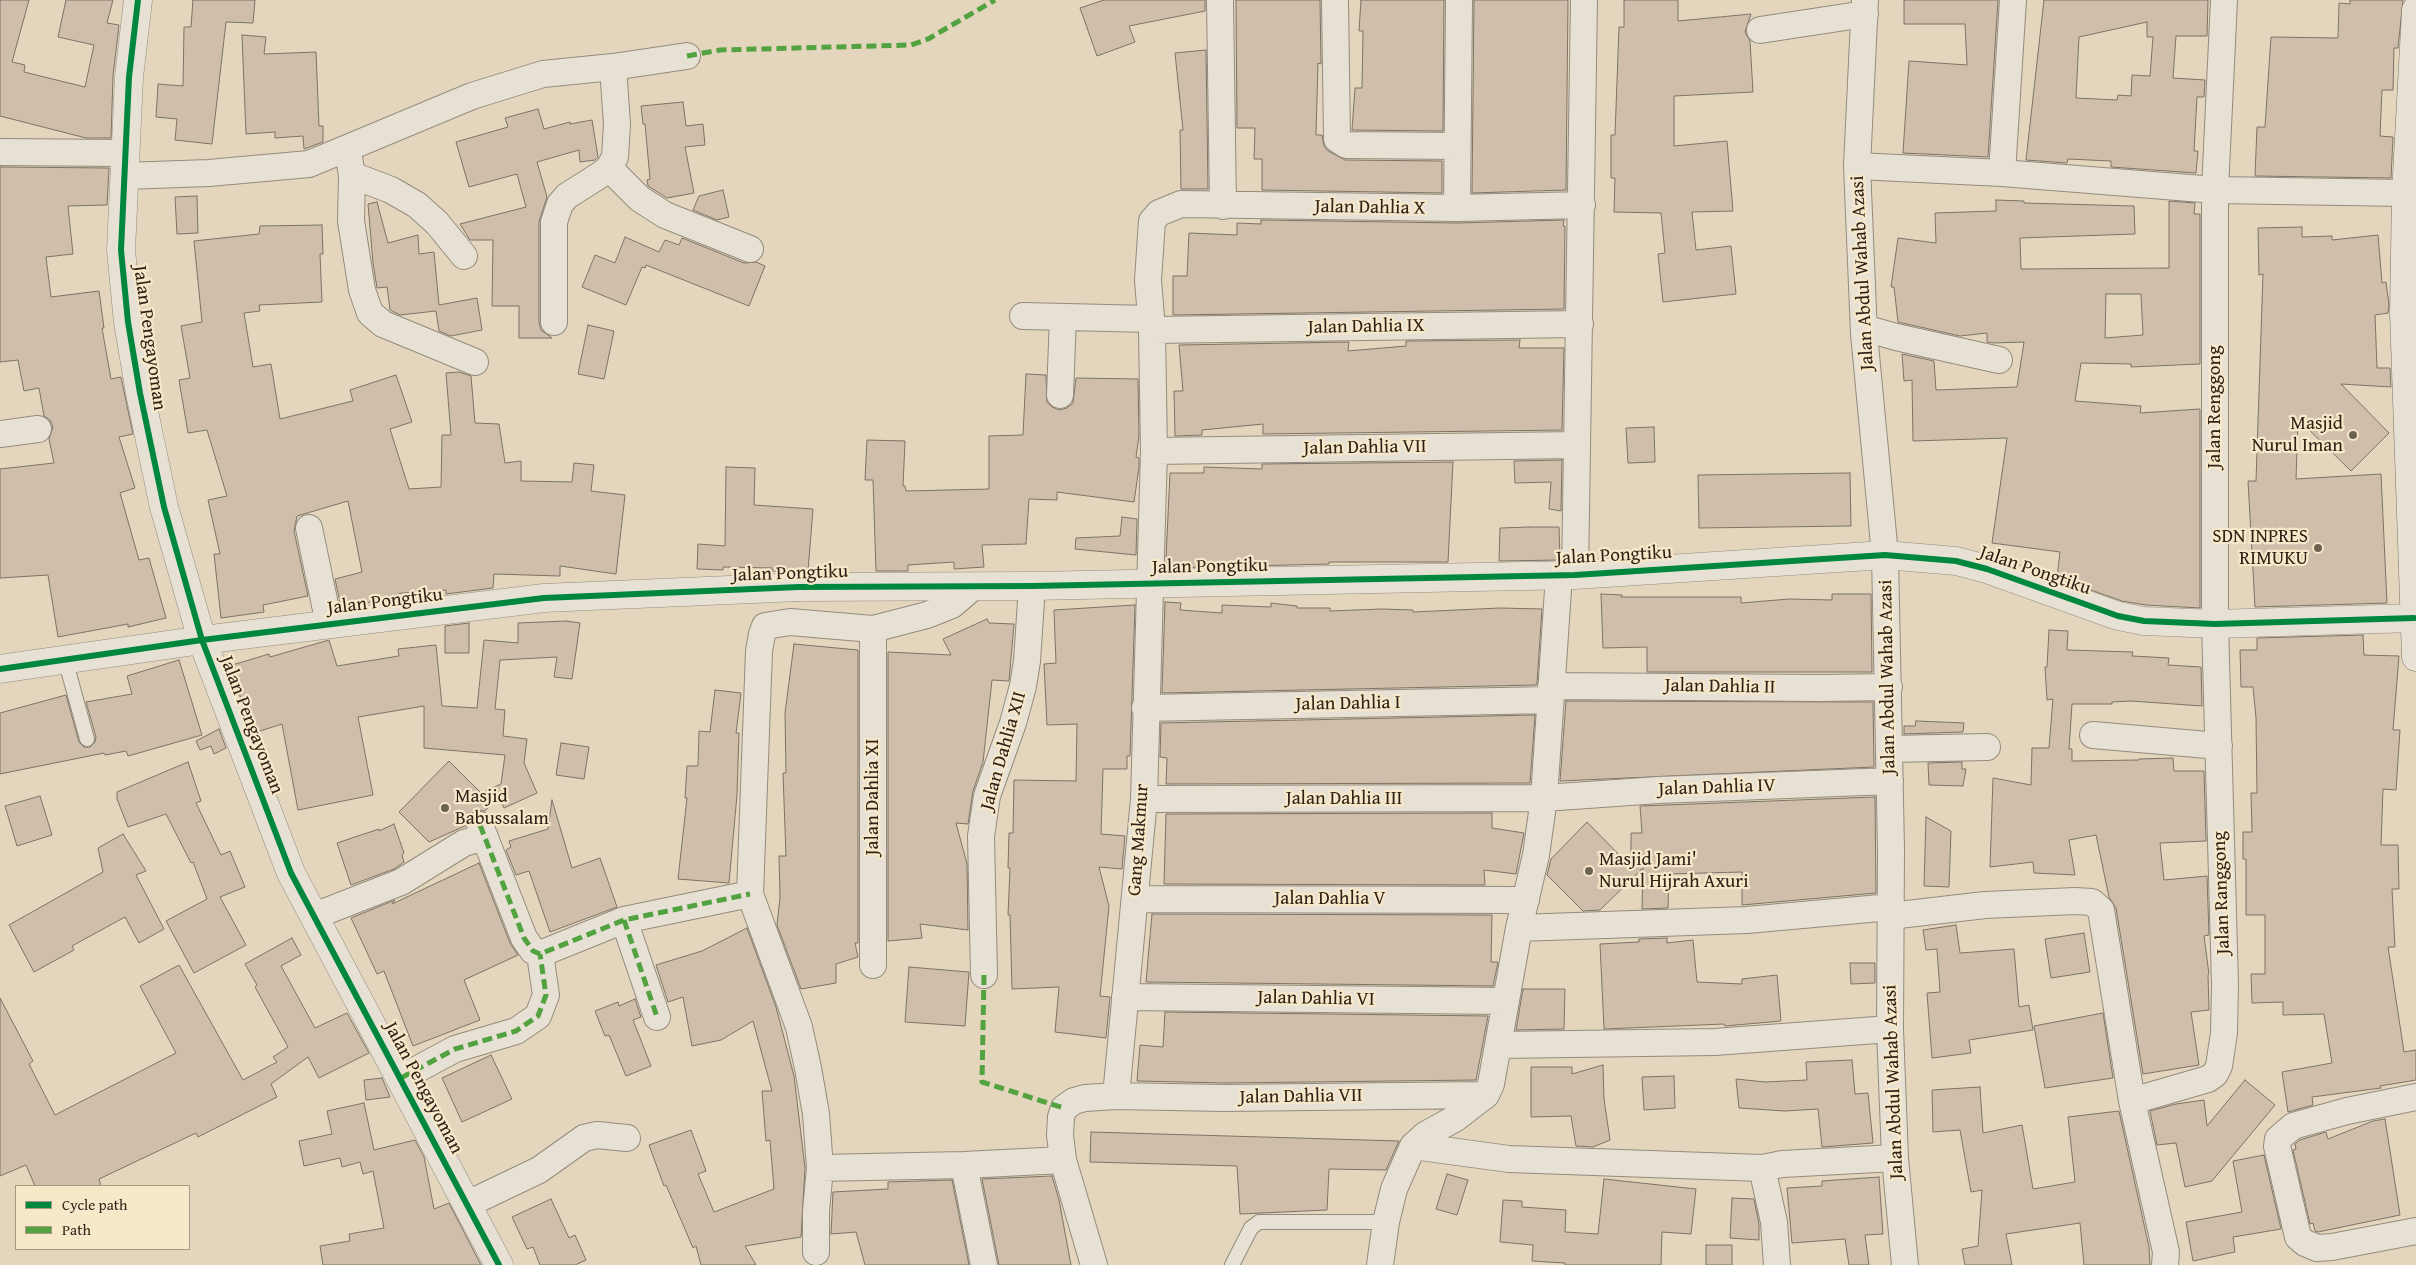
<!DOCTYPE html>
<style>
body{margin:0}
#map{position:relative;width:2416px;height:1265px;overflow:hidden;background:#e3d6bd;font-family:"Gentium Book Plus",serif}
canvas{display:block}
.legend{position:absolute;left:15px;top:1185px;width:175px;height:65px;box-sizing:border-box;background:#f7e8ca;border:1px solid #a79982;margin:0;padding:6px 9px;list-style:none;font-size:15px;color:#2e2217}
.legend li{display:flex;align-items:center;gap:10px;height:25px}
.legend b{width:25px;border:1px solid #a79982}
</style>
<div id="map">
<canvas width="2416" height="1265"></canvas>
<ul class="legend">
<li><b style="height:6px;background:#00873e"></b>Cycle path</li>
<li><b style="height:6px;background:#52a240"></b>Path</li>
</ul>
</div>
<script>
const ctx = document.querySelector('canvas').getContext('2d');
ctx.lineJoin = 'round';
function fill(path, color) {
  ctx.fillStyle = color;
  ctx.fill(path, 'evenodd');
}
function toPath(rows) {
  const path = new Path2D();
  for (const r of rows) {
    path.moveTo(r[0], r[1]);
    for (let i = 2; i < r.length; i += 2) path.lineTo(r[i], r[i + 1]);
  }
  return path;
}
function stroke(path, color, width, dash) {
  ctx.strokeStyle = color;
  ctx.lineWidth = width;
  ctx.lineCap = dash ? 'butt' : 'round';
  ctx.setLineDash(dash || []);
  ctx.stroke(path);
}
function label(font, color, halo, rows, align = 'center') {
  ctx.font = font + ' "Gentium Book Plus",serif';
  ctx.lineWidth = 4.5;
  ctx.setLineDash([]);
  ctx.textBaseline = 'middle';
  ctx.strokeStyle = halo;
  ctx.fillStyle = color;
  for (const [text, x, y, turn = 0] of rows) {
    ctx.save();
    ctx.translate(x, y);
    ctx.rotate((+turn || 0) * Math.PI / 180);
    ctx.textAlign = isNaN(turn) ? turn : align;
    if (halo) ctx.strokeText(text, 0, 0);
    ctx.fillText(text, 0, 0);
    ctx.restore();
  }
}
const building = toPath([
 [0,0,29,0,12,62,25,65,24,72,85,87,94,45,58,37,66,0,113,0,107,23,119,25,113,76,111,138,86,138,0,116,0,0],
 [193,0,255,0,253,23,226,22,212,144,175,140,177,119,156,117,158,84,183,86,184,27,191,27,193,0],
 [1104,0,1205,0,1205,11,1129,26,1135,42,1097,56,1080,8,1104,0],
 [1236,0,1320,0,1321,64,1318,63,1316,135,1322,135,1324,146,1328,151,1345,160,1442,161,1442,193,1262,190,1262,159,1254,159,1255,128,1237,128,1236,0],
 [1361,0,1444,0,1443,131,1352,130,1355,88,1362,88,1363,31,1359,31,1361,0],
 [1474,0,1568,0,1566,190,1472,193,1474,0],
 [1624,0,1678,0,1678,21,1751,14,1745,32,1750,41,1753,92,1674,96,1674,146,1727,141,1733,211,1692,212,1696,250,1731,246,1736,294,1663,302,1658,254,1665,253,1661,213,1614,212,1615,178,1611,178,1611,135,1615,135,1619,27,1624,27,1624,0],
 [1904,0,1998,0,1988,157,1903,153,1909,61,1967,65,1965,24,1904,24,1904,0],
 [2044,0,2208,0,2207,36,2176,36,2173,78,2205,80,2204,97,2197,97,2194,151,2198,151,2196,173,2111,167,2111,161,2068,159,2067,163,2026,160,2044,0],
 [2147,22,2147,37,2153,37,2150,76,2132,75,2131,96,2118,95,2117,100,2076,98,2079,37,2147,22],
 [2350,0,2403,0,2398,48,2394,48,2393,90,2382,90,2380,136,2393,137,2391,178,2255,176,2257,127,2265,127,2271,37,2338,38,2339,3,2350,4,2350,0],
 [242,35,266,37,264,54,316,52,319,126,323,126,323,142,304,149,303,136,275,138,275,132,246,134,242,35],
 [1206,50,1208,189,1181,189,1180,130,1183,130,1175,53,1206,50],
 [683,102,686,126,703,124,705,145,685,147,694,193,667,198,648,186,647,180,650,179,645,124,643,124,641,106,683,102],
 [538,109,544,129,570,122,570,124,592,120,598,157,595,160,580,162,579,150,537,162,547,197,539,222,539,322,541,330,552,338,519,338,519,306,492,306,493,240,470,240,460,224,526,207,517,174,469,187,456,142,508,127,505,118,538,109],
 [0,167,109,168,107,205,68,206,73,254,46,257,51,297,99,291,104,328,102,328,111,379,121,377,133,434,119,437,135,488,120,493,139,560,149,558,166,618,128,627,128,624,58,637,48,575,0,578,0,469,54,463,49,439,53,427,50,420,44,416,39,388,24,391,18,360,0,362,0,167],
 [723,190,729,217,717,220,693,210,699,196,723,190],
 [197,196,198,233,177,234,175,197,197,196],
 [1996,200,2024,201,2024,203,2134,206,2135,234,2020,238,2021,269,2169,268,2169,201,2195,203,2194,214,2200,214,2200,364,2131,367,2131,364,2081,363,2075,401,2141,406,2140,413,2200,409,2200,608,2146,605,2122,601,2057,578,2060,552,1992,543,2007,438,1913,441,1912,380,1904,381,1902,354,1934,361,1936,390,2017,387,2024,342,1993,343,1987,342,1987,333,1960,336,1898,322,1894,287,1891,287,1898,238,1936,243,1935,213,1996,211,1996,200],
 [2106,294,2141,294,2143,335,2105,338,2106,294],
 [377,202,388,243,418,235,419,254,434,252,439,305,477,298,482,330,451,336,439,331,436,311,400,315,390,310,387,287,377,288,373,263,368,204,377,202],
 [1261,220,1457,223,1564,220,1563,226,1565,226,1564,309,1173,315,1173,276,1187,276,1189,233,1237,235,1237,223,1261,224,1261,220],
 [322,225,323,254,320,254,322,302,259,305,260,311,244,313,253,367,271,364,280,419,353,401,350,390,396,375,412,422,390,429,409,489,441,487,442,435,451,435,446,373,459,372,471,376,475,423,499,424,505,463,521,461,521,481,572,482,574,463,594,465,591,491,625,495,616,574,560,566,560,576,494,574,493,588,446,594,446,590,402,593,360,605,341,607,335,579,362,572,348,501,297,516,294,531,308,596,263,605,264,612,221,618,214,554,220,554,208,500,227,496,207,430,188,433,179,380,190,378,181,326,202,322,194,241,259,234,260,226,322,225],
 [2302,227,2302,237,2332,236,2332,240,2378,235,2382,283,2386,282,2389,305,2388,313,2375,315,2377,368,2390,368,2391,387,2341,384,2389,433,2351,471,2298,419,2296,479,2381,474,2387,603,2255,607,2248,481,2256,481,2263,274,2259,275,2258,228,2302,227],
 [625,237,659,252,665,240,679,245,682,238,744,263,756,262,765,266,749,306,646,265,645,268,642,267,626,305,582,287,595,255,615,263,625,237],
 [588,325,614,331,604,379,578,374,588,325],
 [1520,340,1519,348,1564,348,1562,430,1263,434,1263,424,1202,430,1202,435,1175,436,1174,391,1183,391,1179,345,1349,342,1348,351,1406,346,1406,341,1520,340],
 [1026,374,1046,375,1047,402,1052,407,1059,410,1067,408,1073,403,1076,378,1138,379,1139,436,1136,457,1139,458,1139,467,1134,502,1057,492,1057,500,1029,499,1026,544,982,545,984,567,954,569,954,562,908,565,908,571,876,571,873,480,865,480,867,440,905,441,903,486,905,486,906,491,989,489,989,436,1023,435,1026,374],
 [1654,427,1655,462,1628,463,1626,428,1654,427],
 [1562,460,1561,511,1549,509,1551,482,1515,483,1514,461,1562,460],
 [1453,462,1448,562,1329,562,1329,564,1167,568,1166,558,1170,473,1204,473,1204,467,1262,469,1262,464,1453,462],
 [726,467,755,468,754,505,813,509,808,571,786,572,772,571,772,568,723,567,723,570,697,569,698,544,725,546,726,467],
 [1850,473,1851,526,1699,528,1698,475,1850,473],
 [1122,517,1137,519,1136,555,1075,549,1076,538,1120,536,1122,517],
 [1529,527,1559,527,1560,560,1499,561,1500,528,1529,527],
 [1601,594,1622,595,1621,597,1741,597,1741,603,1789,599,1832,600,1832,594,1871,594,1872,672,1647,672,1647,647,1603,648,1601,594],
 [1165,602,1181,603,1180,610,1222,613,1222,605,1271,607,1271,603,1297,606,1297,608,1330,608,1330,611,1382,609,1413,610,1413,612,1500,608,1542,609,1537,683,1536,685,1162,693,1165,602],
 [1135,605,1130,756,1127,756,1127,769,1103,769,1101,834,1125,836,1122,869,1099,867,1109,906,1100,996,1110,997,1106,1038,1055,1032,1059,987,1012,989,1010,915,1008,915,1010,868,1008,868,1009,833,1013,833,1014,780,1076,781,1077,724,1047,725,1044,664,1056,663,1054,610,1135,605],
 [987,619,989,623,1014,624,1009,681,992,680,983,762,973,791,968,824,956,823,967,864,968,930,920,924,922,938,888,941,888,652,951,655,943,639,987,619],
 [566,621,580,623,572,679,554,677,557,657,500,660,495,709,505,710,503,736,527,739,524,763,537,793,504,808,499,797,485,811,475,811,469,815,465,826,429,842,399,812,449,761,481,793,501,784,505,755,424,748,424,706,358,717,373,795,298,810,282,724,254,733,229,666,269,654,270,657,329,640,337,666,399,656,398,649,436,645,442,706,477,708,484,640,518,643,518,623,566,621],
 [469,623,469,653,445,653,445,626,469,623],
 [2049,630,2068,631,2067,650,2133,652,2132,656,2169,658,2168,665,2201,667,2202,706,2131,701,2112,702,2112,704,2072,704,2069,749,2072,749,2072,761,2139,760,2139,759,2173,758,2174,771,2204,771,2206,841,2160,843,2164,880,2207,876,2209,935,2204,936,2209,974,2208,975,2209,1010,2191,1012,2199,1065,2143,1074,2116,908,2109,897,2096,835,2069,840,2075,875,2034,873,2033,862,1990,867,1993,778,2031,785,2032,748,2049,748,2053,699,2047,700,2045,667,2047,667,2049,630],
 [2363,635,2364,655,2399,656,2393,730,2400,730,2396,790,2383,789,2381,845,2398,845,2399,889,2392,889,2395,947,2388,947,2404,1052,2416,1050,2416,1080,2380,1086,2381,1088,2312,1097,2313,1105,2288,1112,2282,1072,2332,1063,2324,1014,2283,1015,2283,1002,2252,1003,2251,974,2265,974,2265,915,2246,915,2246,859,2243,859,2243,832,2252,832,2251,793,2257,793,2256,718,2253,687,2241,687,2240,650,2257,650,2257,638,2363,635],
 [794,644,858,650,858,943,855,943,858,957,836,964,836,983,801,989,777,925,780,897,779,856,786,856,783,773,786,773,785,713,794,644],
 [179,660,202,735,128,756,126,751,105,755,104,753,0,774,0,713,66,695,79,742,84,747,90,747,95,742,96,737,86,702,132,694,127,676,179,660],
 [715,690,741,693,736,733,739,733,737,795,729,883,678,879,687,798,685,798,687,766,698,766,699,731,710,732,715,690],
 [1566,701,1873,702,1874,767,1560,781,1566,701],
 [1535,715,1530,783,1166,784,1167,758,1160,757,1161,723,1535,715],
 [1916,721,1964,723,1963,732,1904,734,1904,726,1915,726,1916,721],
 [219,729,226,748,214,754,211,746,200,750,196,741,219,729],
 [561,743,589,747,584,779,556,775,561,743],
 [188,762,201,801,196,803,221,855,230,851,245,887,220,897,246,945,194,973,166,921,207,899,193,862,191,863,166,814,128,827,117,799,117,792,188,762],
 [1962,762,1962,769,1966,769,1963,786,1929,785,1928,763,1962,762],
 [40,796,52,835,17,846,5,806,40,796],
 [1875,797,1876,893,1742,905,1742,872,1669,874,1668,908,1642,909,1643,868,1600,910,1583,911,1547,875,1551,859,1587,822,1631,867,1631,833,1642,833,1640,806,1875,797],
 [552,800,572,868,600,858,617,907,550,932,529,871,516,875,506,850,511,847,509,841,548,829,552,800],
 [1492,813,1492,828,1524,833,1516,874,1484,870,1485,885,1164,884,1166,814,1492,813],
 [1926,817,1951,831,1949,887,1924,886,1926,817],
 [394,824,404,853,402,855,404,862,394,869,351,885,337,843,379,829,379,831,394,824],
 [123,834,146,871,136,875,138,879,164,929,139,943,125,917,72,946,74,950,34,972,9,925,103,872,98,848,123,834],
 [479,863,510,943,518,955,464,980,480,1020,413,1046,384,971,377,974,351,918,395,900,392,904,479,863],
 [1152,914,1492,915,1491,962,1498,962,1493,986,1146,982,1152,914],
 [1956,925,1960,953,2014,949,2019,1007,2029,1005,2033,1030,1969,1040,1971,1053,1932,1058,1927,993,1940,992,1937,949,1926,950,1923,930,1956,925],
 [747,928,776,1007,794,1076,805,1168,801,1237,745,1246,756,1265,701,1265,696,1246,693,1248,666,1185,664,1186,649,1145,691,1130,706,1171,698,1174,714,1212,774,1189,770,1140,766,1141,762,1091,772,1091,753,1021,721,1040,692,1046,683,997,668,1002,656,965,702,951,747,928],
 [2084,933,2090,972,2051,978,2045,939,2084,933],
 [292,938,301,955,281,966,315,1028,347,1013,369,1053,319,1078,308,1057,271,1084,277,1097,198,1137,196,1133,99,1179,101,1186,35,1186,26,1165,0,1176,0,998,33,1061,29,1064,55,1115,176,1053,140,986,179,965,243,1080,277,1062,273,1057,288,1047,255,987,257,985,245,964,292,938],
 [1667,938,1667,943,1693,940,1697,982,1742,984,1742,979,1777,975,1781,1021,1725,1026,1724,1024,1604,1029,1600,944,1639,942,1639,939,1667,938],
 [1850,963,1875,963,1875,983,1851,984,1850,963],
 [909,967,969,972,965,1026,905,1022,909,967],
 [1523,989,1565,989,1564,1029,1516,1030,1523,989],
 [635,999,641,1017,633,1020,651,1066,626,1076,609,1035,605,1036,595,1011,618,1002,619,1006,635,999],
 [1165,1012,1488,1016,1476,1080,1225,1083,1137,1081,1140,1045,1163,1047,1165,1012],
 [2103,1013,2113,1078,2045,1088,2034,1026,2103,1013],
 [491,1055,512,1099,462,1122,442,1078,491,1055],
 [1852,1060,1855,1094,1868,1093,1873,1143,1822,1147,1818,1109,1785,1111,1739,1108,1736,1079,1765,1082,1807,1080,1806,1062,1852,1060],
 [1603,1065,1604,1099,1610,1140,1593,1147,1576,1146,1571,1116,1531,1117,1531,1067,1572,1067,1572,1074,1603,1065],
 [1674,1076,1675,1108,1644,1110,1642,1077,1674,1076],
 [382,1078,390,1097,366,1100,364,1080,382,1078],
 [2245,1080,2275,1105,2212,1181,2185,1187,2176,1143,2157,1145,2150,1111,2176,1104,2204,1100,2207,1126,2245,1080],
 [1980,1087,1983,1133,2022,1125,2033,1189,2075,1182,2068,1117,2119,1111,2149,1247,2150,1265,2084,1265,2080,1223,2006,1234,2012,1265,1965,1265,1962,1249,1978,1246,1982,1190,1971,1192,1960,1130,1933,1132,1932,1090,1980,1087],
 [364,1103,374,1150,415,1140,424,1157,434,1209,449,1203,481,1265,323,1265,320,1246,350,1241,349,1234,384,1228,373,1171,363,1174,360,1162,342,1167,340,1158,304,1166,299,1141,332,1134,327,1111,364,1103],
 [2385,1119,2400,1215,2318,1232,2315,1231,2313,1223,2310,1224,2293,1150,2296,1149,2295,1144,2300,1140,2326,1132,2328,1139,2373,1121,2385,1119],
 [1091,1132,1399,1141,1386,1170,1329,1169,1327,1210,1240,1214,1237,1166,1090,1162,1091,1132],
 [2264,1155,2281,1229,2233,1237,2235,1252,2193,1261,2186,1222,2242,1212,2233,1161,2264,1155],
 [1447,1174,1468,1180,1457,1215,1436,1209,1447,1174],
 [1052,1176,1059,1200,1071,1265,999,1265,982,1179,1052,1176],
 [1879,1177,1883,1234,1865,1235,1869,1265,1849,1265,1845,1239,1792,1243,1787,1188,1822,1186,1822,1181,1879,1177],
 [1604,1179,1696,1189,1691,1234,1662,1232,1661,1265,1565,1265,1565,1263,1532,1261,1533,1245,1500,1242,1503,1200,1522,1201,1522,1207,1566,1210,1565,1232,1598,1234,1604,1179],
 [952,1180,969,1265,865,1265,856,1232,831,1234,833,1192,888,1189,888,1182,952,1180],
 [1732,1198,1754,1199,1759,1224,1759,1240,1730,1238,1732,1198],
 [551,1199,569,1238,575,1235,586,1260,575,1265,540,1265,533,1247,527,1249,512,1217,551,1199],
 [1706,1245,1732,1245,1732,1265,1706,1265,1706,1245]
]);
fill(building, '#d0beab');
stroke(building, '#7c7366', 1);
const service = toPath([
 [65,659,87,739],
 [1232,1265,1251,1228,1259,1222,1386,1222]
]);
const minor = toPath([
 [1220,0,1223,206],
 [1335,0,1337,139,1346,145,1457,146],
 [1865,0,1857,166,1864,334,1885,555,1891,849,1890,1029,1895,1158,1905,1265],
 [1760,30,1865,14],
 [613,67,687,56],
 [0,152,125,153],
 [349,158,352,175,391,190,417,205,437,223,464,256],
 [1857,166,2002,173,2215,190,2406,193],
 [609,168,640,199,665,215,750,249],
 [2002,173,2013,0],
 [352,175,351,221,362,290,370,313,383,324,475,362],
 [124,176,209,173,309,164,472,96,543,74,613,67,617,124,615,157,609,168,600,175,567,196,560,204,554,222,554,322],
 [1457,208,1459,0],
 [1023,316,1151,319],
 [1864,328,1896,337,1999,360],
 [1152,330,1580,324],
 [1060,395,1063,317],
 [0,434,38,429],
 [1154,451,1576,445],
 [309,528,329,624],
 [1575,575,1584,0],
 [1551,686,1819,688,1889,687],
 [1145,708,1550,700],
 [2093,735,2219,746],
 [1889,749,1987,747],
 [1144,799,1544,798,1659,790,1890,781],
 [480,825,524,938,533,951,540,954,624,920,750,894],
 [1135,899,1526,900],
 [314,916,401,882,464,843,485,837],
 [1890,916,1985,905,2075,901,2092,902,2101,910,2132,1101,2166,1252,2165,1265],
 [624,920,657,1017],
 [1519,928,1747,920,1891,907],
 [873,965,873,629],
 [984,975,981,836,987,796,1013,723,1023,686,1027,661,1032,586],
 [1125,997,1506,1001],
 [1499,1045,1715,1042,1890,1029],
 [401,1078,455,1049,516,1031,538,1016,546,995,540,954],
 [1116,1096,1144,799,1154,451,1152,330,1148,280,1152,221,1159,213,1181,204,1457,208,1582,205],
 [2416,1097,2347,1111,2293,1126,2278,1139,2277,1146,2298,1237,2305,1243,2317,1248,2332,1247,2416,1231],
 [2132,1101,2208,1079,2215,1074,2219,1066,2224,1033,2225,985,2215,624,2215,190,2224,0],
 [1413,1146,1509,1159,1762,1168,1782,1164,1895,1158],
 [964,1165,984,1265],
 [820,1168,964,1165,1063,1160],
 [1762,1168,1774,1222,1777,1265],
 [468,1204,539,1170,584,1138,597,1135,627,1138],
 [816,1252,816,1211,820,1168,816,1114,808,1068,799,1027,750,894,759,651,762,634,765,626,790,622,873,629,927,615,952,605,973,587],
 [1094,1265,1063,1160,1060,1135,1061,1117,1064,1108,1074,1101,1085,1098,1116,1096,1225,1098,1486,1095],
 [1380,1265,1386,1222,1394,1189,1413,1146,1425,1135,1456,1118,1486,1095,1491,1084,1519,928,1536,855,1544,798,1559,575]
]);
const tertiary = toPath([
 [138,0,129,77,121,250,128,322,140,393,164,507,202,640,291,873,499,1265],
 [0,669,202,640,544,598,799,587,1032,586,1575,575,1885,555,1956,561,1987,569,2118,616,2144,621,2215,624,2414,618]
]);
const secondary = toPath([
 [2416,10,2406,193,2404,313,2416,657]
]);
stroke(service, '#948b7c', 16);
stroke(minor, '#948b7c', 28);
stroke(tertiary, '#948b7c', 29);
stroke(secondary, '#7c7366', 29);
stroke(service, '#e7e1d5', 14);
stroke(minor, '#e7e1d5', 26);
stroke(tertiary, '#e7e1d5', 28);
stroke(secondary, '#e7e1d5', 28);
stroke(toPath([
 [687,56,720,50,911,45,928,39,995,0],
 [480,825,524,938,533,951,540,954,624,920,750,894],
 [624,920,657,1017],
 [984,975,982,1082,1064,1108],
 [401,1078,455,1049,516,1031,538,1016,546,995,540,954]
]), '#52a240', 5, [10, 5]);
stroke(toPath([
 [138,0,129,77,121,250,128,322,140,393,164,507,202,640,291,873,499,1265],
 [0,669,202,640,544,598,799,587,1032,586,1575,575,1885,555,1956,561,1987,569,2118,616,2144,621,2215,624,2414,618]
]), '#00873e', 6);
for (const [x, y, r, color] of [
 [2353,435,5,"#6d6151"],
 [2318,548,5,"#6d6151"],
 [445,808,5,"#6d6151"],
 [1589,871,5,"#6d6151"]
]) {
  const dot = new Path2D();
  dot.arc(x, y, r, 0, 2 * Math.PI);
  ctx.fillStyle = color;
  ctx.fill(dot);
  stroke(dot, '#f7e8ca', 2);
}
label('19px', '#2e2217', '#f7e8ca', [
 ["Jalan Dahlia X",1370,208,1],
 ["Jalan Abdul Wahab Azasi",1863,273,-93],
 ["Jalan Dahlia IX",1366,327,-1],
 ["Jalan Pengayoman",149,338,82],
 ["Jalan Renggong",2215,407,-90],
 ["Jalan Dahlia VII",1365,448,-1],
 ["Jalan Pongtiku",1614,556,-3],
 ["Jalan Pongtiku",1210,567,-1],
 ["Jalan Pongtiku",2035,571,19],
 ["Jalan Pongtiku",790,574,-2],
 ["Jalan Pongtiku",385,602,-7],
 ["Jalan Abdul Wahab Azasi",1888,677,-91],
 ["Jalan Dahlia II",1720,687,1],
 ["Jalan Dahlia I",1348,704,-1],
 ["Jalan Pengayoman",251,725,69],
 ["Jalan Dahlia XII",1004,751,-74],
 ["Jalan Dahlia IV",1717,788,-2],
 ["Jalan Dahlia XI",873,797,-90],
 ["Jalan Dahlia III",1344,799],
 ["Gang Makmur",1139,840,-86],
 ["Jalan Ranggong",2222,893,-92],
 ["Jalan Dahlia V",1330,899],
 ["Jalan Dahlia VI",1316,999,1],
 ["Jalan Abdul Wahab Azasi",1894,1082,-92],
 ["Jalan Pengayoman",423,1088,62],
 ["Jalan Dahlia VII",1301,1097,-1]
]);
label('19px', '#2e2217', '#f7e8ca', [
 ["Masjid",2343,424],
 ["Nurul Iman",2343,446],
 ["SDN INPRES",2308,537],
 ["RIMUKU",2308,559],
 ["Masjid",455,797,"left"],
 ["Babussalam",455,819,"left"],
 ["Masjid Jami'",1599,860,"left"],
 ["Nurul Hijrah Axuri",1599,882,"left"]
], 'right');
</script>
